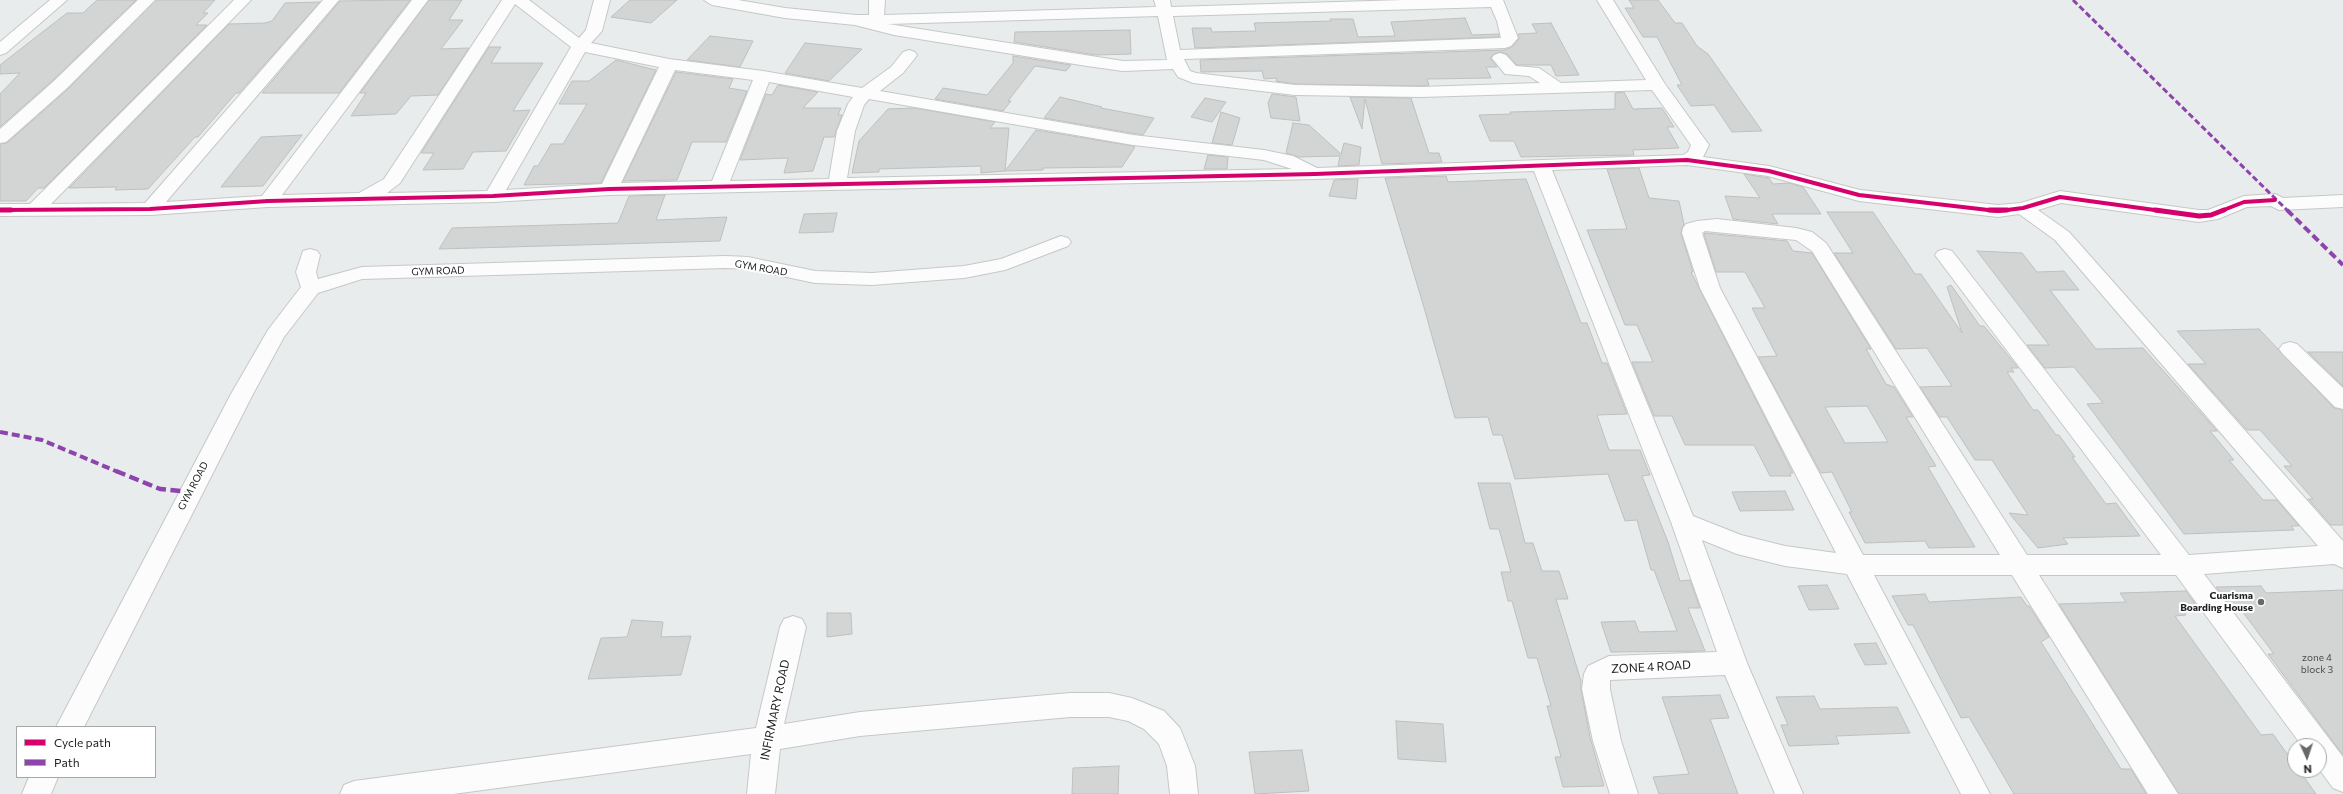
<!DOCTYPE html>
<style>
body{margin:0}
#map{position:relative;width:2343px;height:794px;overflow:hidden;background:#e9ecec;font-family:Commissioner,sans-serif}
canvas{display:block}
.legend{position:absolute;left:16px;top:726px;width:140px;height:52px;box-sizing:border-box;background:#fff;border:1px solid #a6a7a7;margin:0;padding:5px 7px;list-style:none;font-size:12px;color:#202222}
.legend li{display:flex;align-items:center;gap:8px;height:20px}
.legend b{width:20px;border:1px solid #a6a7a7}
.north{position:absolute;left:2287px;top:738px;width:40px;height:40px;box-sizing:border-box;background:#fff;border:1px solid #a6a7a7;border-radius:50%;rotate:177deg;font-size:11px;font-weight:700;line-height:16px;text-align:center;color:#202222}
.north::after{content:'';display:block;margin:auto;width:14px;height:18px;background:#666969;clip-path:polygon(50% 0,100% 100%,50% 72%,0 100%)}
</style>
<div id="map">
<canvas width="2343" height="794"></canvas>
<ul class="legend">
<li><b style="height:5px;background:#d6006c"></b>Cycle path</li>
<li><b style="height:5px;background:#8e44ad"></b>Path</li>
</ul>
<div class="north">N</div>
</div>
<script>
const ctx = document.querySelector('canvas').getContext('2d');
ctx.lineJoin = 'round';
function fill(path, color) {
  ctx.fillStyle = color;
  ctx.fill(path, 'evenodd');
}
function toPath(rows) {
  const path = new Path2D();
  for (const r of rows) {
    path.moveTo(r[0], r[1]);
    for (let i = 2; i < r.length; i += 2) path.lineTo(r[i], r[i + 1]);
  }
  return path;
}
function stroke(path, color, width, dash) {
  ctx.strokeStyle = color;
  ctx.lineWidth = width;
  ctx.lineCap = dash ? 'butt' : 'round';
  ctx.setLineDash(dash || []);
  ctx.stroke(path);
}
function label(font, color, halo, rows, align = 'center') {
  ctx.font = font + ' Commissioner,sans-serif';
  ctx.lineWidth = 4;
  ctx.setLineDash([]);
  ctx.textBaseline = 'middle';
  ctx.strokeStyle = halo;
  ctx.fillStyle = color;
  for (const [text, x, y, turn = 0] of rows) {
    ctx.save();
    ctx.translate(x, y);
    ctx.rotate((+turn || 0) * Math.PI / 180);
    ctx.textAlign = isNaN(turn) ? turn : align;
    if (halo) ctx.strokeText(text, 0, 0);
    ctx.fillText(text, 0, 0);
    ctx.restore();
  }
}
const building = toPath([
 [97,0,136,0,53,80,0,127,0,94,20,73,0,74,0,65,67,13,83,13,97,0],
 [156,0,215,0,203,13,208,13,196,25,207,25,44,188,38,188,26,201,0,201,0,144,7,143,67,90,156,0],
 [410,0,339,93,262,93,340,1,410,0],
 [429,0,462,0,449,20,463,20,441,49,469,48,438,95,411,96,396,114,351,116,366,93,360,93,429,0],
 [630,0,677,0,651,23,611,17,630,0],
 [1629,0,1658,0,1675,23,1682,23,1697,46,1708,54,1762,131,1732,132,1714,105,1691,106,1677,85,1682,85,1657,37,1643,37,1625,8,1634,8,1629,0],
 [320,2,239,93,236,93,198,137,195,137,148,189,115,190,117,187,69,188,229,24,265,23,272,21,285,3,320,2],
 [1465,18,1472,35,1499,34,1499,37,1195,48,1192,28,1211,28,1212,32,1256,31,1254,23,1331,21,1330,19,1353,19,1358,37,1395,36,1391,22,1465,18],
 [1551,23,1579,75,1556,76,1551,65,1517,65,1507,54,1500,52,1494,54,1490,58,1497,67,1486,67,1491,78,1427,79,1429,85,1421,86,1295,84,1276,81,1277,78,1264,79,1262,71,1201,72,1200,60,1505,50,1512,47,1519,39,1518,34,1537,33,1532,24,1551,23],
 [1130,30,1131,54,1096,55,1014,42,1015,32,1130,30],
 [710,36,753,41,740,67,687,60,710,36],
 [805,43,862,49,829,81,785,73,805,43],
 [489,47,501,47,491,63,543,63,513,111,530,110,506,151,473,152,463,169,423,170,434,153,421,153,489,47],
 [1013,56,1071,65,1066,71,1035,66,1008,101,1011,101,1003,111,935,99,943,88,987,95,1013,63,1013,56],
 [616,60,656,70,601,183,524,185,534,166,538,166,551,144,563,144,587,104,559,104,572,81,589,81,616,60],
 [676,72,733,79,729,88,747,91,726,142,692,142,677,180,623,181,676,72],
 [778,85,818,92,803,108,841,108,838,115,842,115,834,137,824,137,813,171,784,173,788,158,740,160,766,94,772,95,778,85],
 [1624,92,1633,109,1662,108,1674,127,1667,127,1679,148,1633,150,1634,155,1521,157,1514,141,1490,141,1479,115,1511,114,1510,112,1615,109,1615,93,1624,92],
 [1272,94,1296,97,1300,121,1271,118,1268,103,1272,94],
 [1060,97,1102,107,1101,108,1154,118,1143,135,1044,118,1060,97],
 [1350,97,1411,98,1429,153,1439,153,1442,162,1382,164,1365,99,1362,129,1350,97],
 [1205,98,1226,102,1212,122,1191,117,1205,98],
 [915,108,995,122,990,128,1009,128,1005,171,981,173,981,166,879,169,879,172,852,173,859,141,888,109,915,108],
 [1221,112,1240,118,1232,145,1212,143,1221,112],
 [1293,123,1309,125,1341,154,1344,143,1361,147,1359,165,1338,166,1340,156,1299,157,1286,153,1293,123],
 [1036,130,1133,146,1135,147,1122,167,1043,168,1043,170,1005,171,1036,130],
 [302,135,263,186,221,187,261,137,302,135],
 [1208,155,1228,157,1227,169,1204,169,1208,155],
 [1639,168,1649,198,1679,201,1684,224,1681,233,1693,272,1691,272,1793,473,1790,473,1791,476,1770,476,1754,445,1685,445,1672,416,1654,416,1632,362,1653,362,1637,325,1625,325,1587,230,1627,229,1607,169,1639,168],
 [1744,174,1769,178,1773,184,1789,183,1803,187,1821,214,1772,214,1778,224,1733,219,1725,196,1760,198,1744,174],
 [1446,176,1448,182,1526,179,1581,323,1587,323,1602,363,1607,363,1627,414,1597,415,1609,450,1640,450,1650,475,1642,476,1668,542,1680,581,1690,580,1700,608,1688,608,1705,651,1611,652,1601,622,1635,621,1639,632,1677,631,1654,570,1651,570,1637,520,1625,521,1608,474,1515,479,1502,435,1493,435,1488,417,1455,418,1423,304,1385,178,1446,176],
 [1358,179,1356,199,1329,196,1334,180,1358,179],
 [665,195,656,220,727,217,720,241,439,249,452,228,618,223,629,196,665,195],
 [1827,212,1873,212,1915,274,1921,274,1962,333,1947,287,1951,285,1980,326,1984,326,2018,368,2011,368,2014,372,2007,372,2033,410,2038,410,2056,435,2059,435,2075,457,2072,457,2106,504,2116,503,2140,536,2063,538,2068,544,2038,548,2009,513,2028,515,1992,460,1975,460,1947,417,1940,417,1920,387,1952,386,1927,348,1896,349,1834,253,1853,253,1827,212],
 [837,213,833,232,799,233,804,214,837,213],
 [1705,233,1787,241,1793,251,1812,253,1871,349,1866,349,1886,384,1894,387,1913,417,1906,417,1936,466,1928,467,1975,547,1929,548,1925,541,1865,543,1849,512,1852,512,1832,472,1821,473,1758,357,1777,356,1752,308,1765,308,1745,272,1716,272,1704,234,1705,233],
 [1867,406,1888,442,1845,443,1825,407,1867,406],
 [1977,251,2022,253,2037,272,2064,271,2079,290,2050,290,2096,349,2143,348,2217,431,2210,431,2234,460,2229,460,2263,500,2277,500,2299,526,2291,526,2294,530,2184,534,2087,404,2103,403,2074,367,2045,368,2027,345,2049,345,1977,251],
 [2259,329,2334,408,2343,410,2343,525,2331,525,2308,499,2313,499,2284,466,2292,466,2260,430,2247,430,2188,364,2206,364,2177,331,2259,329],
 [2308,352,2343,352,2343,386,2308,352],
 [1478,483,1510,483,1525,543,1533,543,1542,571,1559,571,1568,599,1556,599,1581,681,1581,689,1590,737,1604,786,1563,787,1555,757,1561,757,1547,706,1551,706,1537,658,1528,658,1512,601,1508,601,1501,572,1511,572,1499,529,1490,529,1478,483],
 [1785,491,1794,510,1740,511,1732,492,1785,491],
 [1827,585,1839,609,1809,610,1798,586,1827,585],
 [2261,586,2266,593,2343,590,2343,755,2268,654,2274,654,2242,611,2234,611,2216,587,2261,586],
 [2186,591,2201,612,2184,612,2186,615,2175,616,2261,735,2273,734,2295,765,2295,770,2299,770,2316,794,2179,794,2059,604,2126,602,2120,593,2186,591],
 [1925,594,1929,602,2021,597,2027,606,2029,606,2049,637,2041,642,2121,769,2131,769,2146,794,2014,794,1969,717,1961,718,1913,625,1908,625,1892,596,1925,594],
 [827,613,851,613,852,634,827,637,827,613],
 [632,620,663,622,661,637,691,636,681,675,588,679,601,638,627,637,632,620],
 [1876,643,1887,664,1865,665,1854,644,1876,643],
 [1720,695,1729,718,1710,719,1738,794,1659,794,1653,777,1689,774,1662,697,1720,695],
 [1814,696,1820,709,1897,707,1910,733,1836,736,1839,744,1789,746,1781,725,1788,725,1776,697,1814,696],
 [1396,721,1443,724,1446,762,1398,759,1396,721],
 [1302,750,1309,791,1255,794,1249,752,1302,750],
 [1119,766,1118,794,1072,794,1073,768,1119,766]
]);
fill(building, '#d3d5d5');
stroke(building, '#bec0c0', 1);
const minor = toPath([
 [50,0,67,0,6,53,0,55,0,42,50,0],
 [138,0,155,0,66,89,6,142,0,143,0,129,54,81,138,0],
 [234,0,251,0,51,204,145,203,323,0,339,0,166,202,262,196,412,0,428,0,282,195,359,193,384,179,502,0,529,0,579,38,586,30,594,0,610,0,602,31,591,43,669,59,763,71,862,88,891,67,903,52,909,50,915,52,917,55,915,58,903,73,880,91,1133,135,1264,150,1293,156,1317,168,1683,155,1688,152,1691,145,1652,90,1421,97,1295,95,1193,83,1178,77,1173,69,1123,71,1087,66,894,35,855,25,785,18,712,5,704,0,738,0,785,8,856,15,869,15,869,0,885,0,884,15,1156,7,1154,0,1170,0,1171,7,1404,0,1503,0,1518,38,1511,46,1505,48,1184,59,1190,71,1196,73,1295,85,1421,87,1540,83,1529,76,1505,74,1492,58,1494,55,1500,53,1506,55,1516,66,1539,68,1561,83,1646,80,1597,0,1613,0,1665,84,1709,145,1703,157,1769,166,1860,190,1998,205,2021,203,2060,191,2199,210,2208,210,2244,196,2275,194,2283,198,2343,195,2343,207,2279,210,2271,206,2247,207,2218,219,2199,222,2061,203,2038,210,2069,232,2343,541,2343,568,2334,564,2204,574,2343,757,2343,792,2333,788,2319,769,2319,746,2302,746,2176,575,2039,575,2178,794,2148,794,2012,575,1874,575,1990,794,1961,794,1847,574,1785,566,1737,554,1702,540,1747,663,1803,794,1775,794,1725,675,1610,680,1610,689,1621,741,1638,794,1610,794,1593,741,1582,689,1584,674,1588,666,1609,656,1717,652,1671,522,1534,171,1315,179,609,195,493,202,268,207,150,215,0,216,0,204,30,204,234,0],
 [515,4,571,47,487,191,387,193,400,183,515,4],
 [1491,7,1497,21,1501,38,1180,50,1173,16,1491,7],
 [1158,16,1167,60,1123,61,888,24,1158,16],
 [585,52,659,67,602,184,506,190,585,52],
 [675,70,753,80,712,181,621,183,675,70],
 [769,82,853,97,848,104,837,131,829,179,730,181,769,82],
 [869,99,1133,145,1264,160,1292,169,847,178,855,131,864,105,869,99],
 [1687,165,1768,176,1859,201,1998,217,2019,214,2055,240,2318,546,2189,555,1952,251,1945,249,1938,251,1935,255,1938,259,2161,555,2027,555,1826,243,1812,232,1796,228,1717,219,1697,221,1686,224,1683,228,1682,233,1700,288,1836,553,1785,546,1741,535,1693,516,1552,170,1687,165],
 [1705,231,1796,240,1812,251,2000,555,1863,555,1720,288,1702,233,1705,231],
 [1061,236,1068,238,1071,242,1068,246,1005,270,964,278,872,285,815,283,748,269,725,268,362,279,318,293,284,337,253,394,84,727,56,727,231,394,268,330,301,287,296,272,303,251,310,249,317,251,320,255,316,272,318,279,362,267,725,256,748,257,815,271,872,273,964,266,1001,259,1061,236],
 [2290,342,2297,344,2343,388,2343,409,2335,407,2283,354,2279,349,2283,344,2290,342],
 [793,616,802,619,806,627,784,724,860,712,1070,693,1109,693,1132,698,1164,711,1180,728,1195,766,1198,794,1170,794,1167,766,1159,744,1144,729,1128,721,1109,717,1070,717,860,736,780,749,775,794,747,794,751,754,453,794,340,794,344,785,354,781,756,728,780,627,784,619,793,616],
 [29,777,58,777,51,794,22,794,29,777]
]);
stroke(minor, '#c6c8c8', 2);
fill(minor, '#fcfcfc');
stroke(toPath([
 [2073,0,2288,211]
]), '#8e44ad', 3, [6, 3]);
stroke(toPath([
 [2287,210,2343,265],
 [0,432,42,440,118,472]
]), '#8e44ad', 4, [8, 4]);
stroke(toPath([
 [116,471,160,489,190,492]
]), '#8e44ad', 4.5, [10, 4.5]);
stroke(toPath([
 [0,210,150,209,268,201,493,196,609,189,1315,174,1687,160,1769,171,1859,195,1997,211],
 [1999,211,2023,208,2060,197,2162,211],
 [2221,211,2244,202,2275,200]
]), '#d6006c', 4);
stroke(toPath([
 [0,210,11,210],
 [1989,210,2007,210],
 [2155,210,2199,216,2211,215,2224,210]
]), '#d6006c', 5);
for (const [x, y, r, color] of [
 [2261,602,4,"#666969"]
]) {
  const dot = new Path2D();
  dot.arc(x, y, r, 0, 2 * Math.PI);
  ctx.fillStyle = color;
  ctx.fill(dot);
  stroke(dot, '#fff', 1.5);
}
label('10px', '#202222', '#fff', [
 ["GYM ROAD",761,268,10],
 ["GYM ROAD",438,271,-2],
 ["GYM ROAD",193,486,-62]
]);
label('bold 10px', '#202222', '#fff', [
 ["Cuarisma",2253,596],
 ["Boarding House",2253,608]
], 'right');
label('10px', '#4d4f4f', null, [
 ["zone 4",2317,658],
 ["block 3",2317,670]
]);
label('12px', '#202222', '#fff', [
 ["ZONE 4 ROAD",1651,667,-3],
 ["INFIRMARY ROAD",775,710,-78]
]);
</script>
